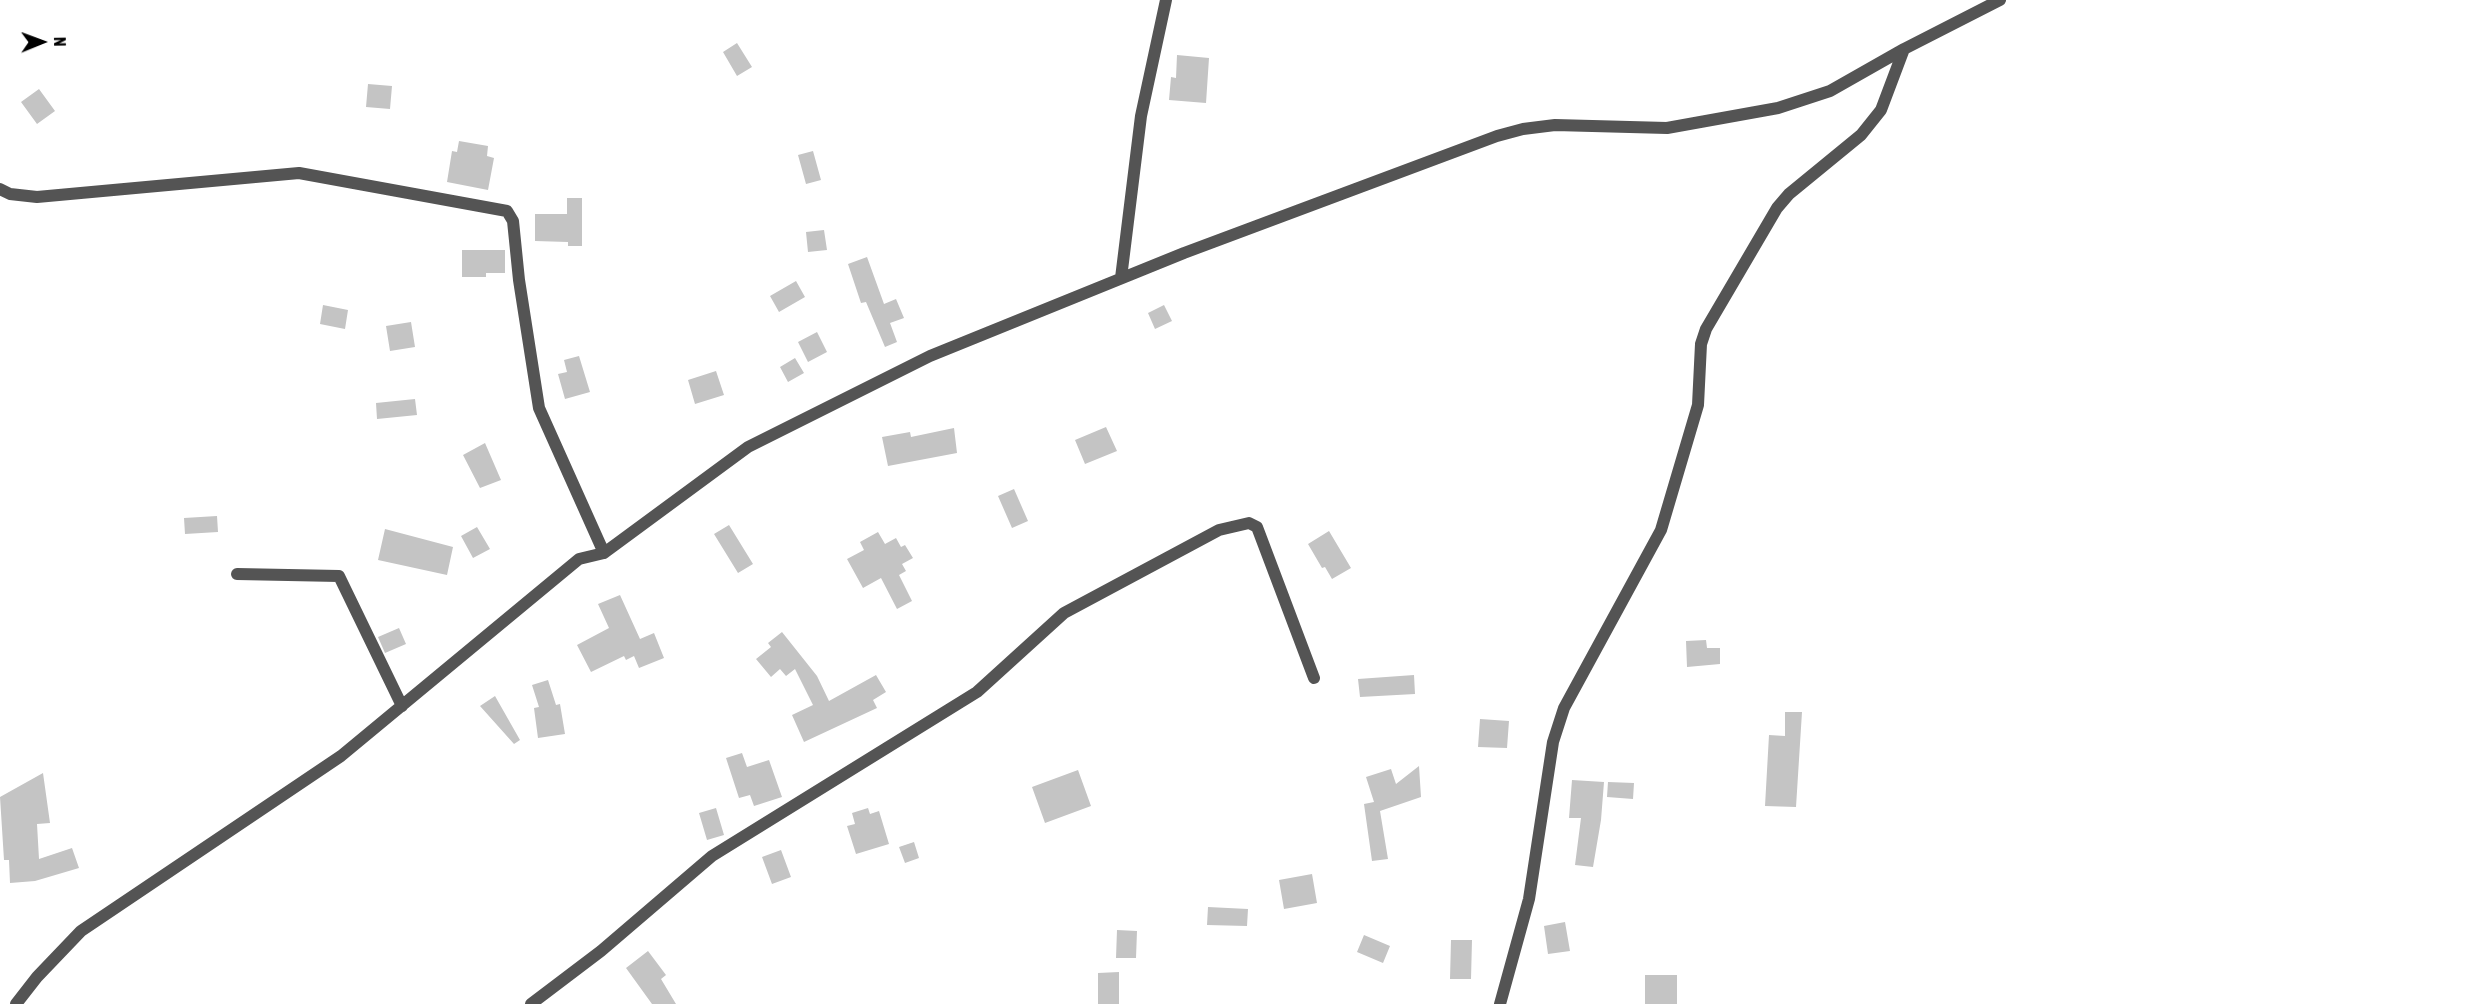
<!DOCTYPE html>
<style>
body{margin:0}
#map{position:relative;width:2480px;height:1004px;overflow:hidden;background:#fff;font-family:"Asap Condensed",sans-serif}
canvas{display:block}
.north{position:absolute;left:12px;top:12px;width:60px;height:60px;-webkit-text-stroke:4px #fff;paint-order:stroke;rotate:89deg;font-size:16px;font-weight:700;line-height:24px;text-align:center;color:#000}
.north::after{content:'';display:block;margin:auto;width:21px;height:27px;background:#000;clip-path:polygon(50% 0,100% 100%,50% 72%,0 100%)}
</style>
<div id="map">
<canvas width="2480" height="1004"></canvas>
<div class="north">N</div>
</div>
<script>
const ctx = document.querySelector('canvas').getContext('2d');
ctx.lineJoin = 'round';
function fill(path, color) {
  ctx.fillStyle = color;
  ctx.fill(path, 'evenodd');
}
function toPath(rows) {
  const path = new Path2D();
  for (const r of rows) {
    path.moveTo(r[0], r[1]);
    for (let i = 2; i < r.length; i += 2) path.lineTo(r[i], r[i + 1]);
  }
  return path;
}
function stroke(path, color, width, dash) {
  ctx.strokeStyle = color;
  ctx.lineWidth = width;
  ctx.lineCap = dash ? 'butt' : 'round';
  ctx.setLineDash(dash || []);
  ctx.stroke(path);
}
fill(toPath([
 [737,43,752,67,737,76,723,52],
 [1177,55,1209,58,1206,103,1169,100,1171,77,1176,78],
 [368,84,392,86,390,109,366,107],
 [39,89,55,111,37,124,21,102],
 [459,141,488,146,487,156,494,158,488,190,447,182,452,151,457,152],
 [813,151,821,180,806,184,798,155],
 [567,198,582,198,582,246,568,246,568,242,535,241,535,214,567,214],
 [824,230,827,250,808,252,806,232],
 [462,250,505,250,505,273,486,273,486,277,462,277],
 [867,257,884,304,896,299,904,318,890,323,897,342,885,347,866,302,861,303,848,264],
 [796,281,805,297,779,312,770,296],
 [323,305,348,310,345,329,320,324],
 [1164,305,1172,321,1155,329,1148,313],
 [411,322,415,347,390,351,386,326],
 [817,332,827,352,808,362,798,342],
 [579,356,590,392,565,399,558,374,567,372,564,360],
 [795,358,804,373,788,382,780,367],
 [716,371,724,395,695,404,688,380],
 [415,399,417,415,377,419,376,403],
 [1106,427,1117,451,1085,464,1075,440],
 [954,428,957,453,888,466,882,437,910,432,911,437],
 [485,443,501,480,480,488,463,455],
 [1014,489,1028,521,1012,528,998,496],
 [217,516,218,532,185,534,184,518],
 [729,525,753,564,738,573,714,534],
 [477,527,490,549,473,558,461,536],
 [385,529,453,547,447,575,378,560],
 [1329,531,1351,568,1332,579,1325,567,1322,568,1308,544],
 [878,532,885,544,896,538,901,547,905,545,913,558,902,564,906,571,899,575,912,601,897,609,881,578,863,588,847,559,864,550,860,542],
 [620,595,640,639,654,633,664,658,639,668,634,656,626,660,624,656,591,672,577,645,609,628,598,604],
 [399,628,406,644,385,653,378,637],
 [782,632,817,676,829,701,876,675,886,692,873,700,877,708,804,742,792,715,813,705,795,669,786,676,780,669,771,677,756,659,771,647,768,643],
 [1706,640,1707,648,1720,648,1720,664,1687,667,1686,641],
 [1414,675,1415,694,1360,697,1358,679],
 [548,680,556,705,560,704,565,734,538,738,534,708,539,707,532,685],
 [495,696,520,740,514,744,480,706],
 [1785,712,1802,712,1796,807,1765,806,1769,735,1785,736],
 [1480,719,1509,721,1507,748,1478,747],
 [742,753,747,767,769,760,782,797,754,806,750,795,739,798,726,758],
 [1419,766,1421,797,1380,811,1388,859,1372,861,1364,804,1374,802,1366,777,1391,769,1396,784],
 [1078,770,1091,806,1045,823,1032,787],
 [43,773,50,823,37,824,39,859,72,848,79,868,35,881,10,883,9,860,4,860,0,797],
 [1572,780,1604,782,1601,820,1593,867,1575,865,1581,818,1569,818],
 [1608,782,1634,783,1633,799,1607,797],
 [716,808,724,835,707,840,699,813],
 [868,808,870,814,879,811,889,844,856,854,847,826,855,824,852,813],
 [914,842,919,858,905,863,899,847],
 [781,850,791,877,772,884,762,857],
 [1312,874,1317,903,1284,909,1279,880],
 [1208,907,1248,909,1247,926,1207,925],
 [1565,922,1570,951,1548,954,1544,926],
 [1117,930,1137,931,1136,958,1116,958],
 [1364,935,1390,946,1383,963,1357,952],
 [1451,940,1472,940,1471,979,1450,979],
 [648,951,666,975,661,979,676,1004,652,1004,626,968],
 [1119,972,1119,1004,1098,1004,1098,973],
 [1645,975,1677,975,1677,1004,1645,1004]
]), '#c4c4c4');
stroke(toPath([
 [0,189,10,194,37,197,299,173,507,211,513,221,519,280,539,408,604,553],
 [1121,278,1141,116,1166,0],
 [237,574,339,576,402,706],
 [16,1004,37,977,81,931,341,756,579,559,604,553,748,447,930,356,1184,253,1497,136,1523,129,1555,125,1667,128,1778,108,1830,91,1904,49,2000,0],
 [531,1004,601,951,712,856,977,692,1064,613,1219,530,1249,523,1257,527,1314,678],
 [1500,1004,1529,899,1553,742,1564,708,1661,530,1698,405,1701,344,1706,329,1777,208,1789,194,1861,135,1881,110,1904,49]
]), '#545454', 12);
</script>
